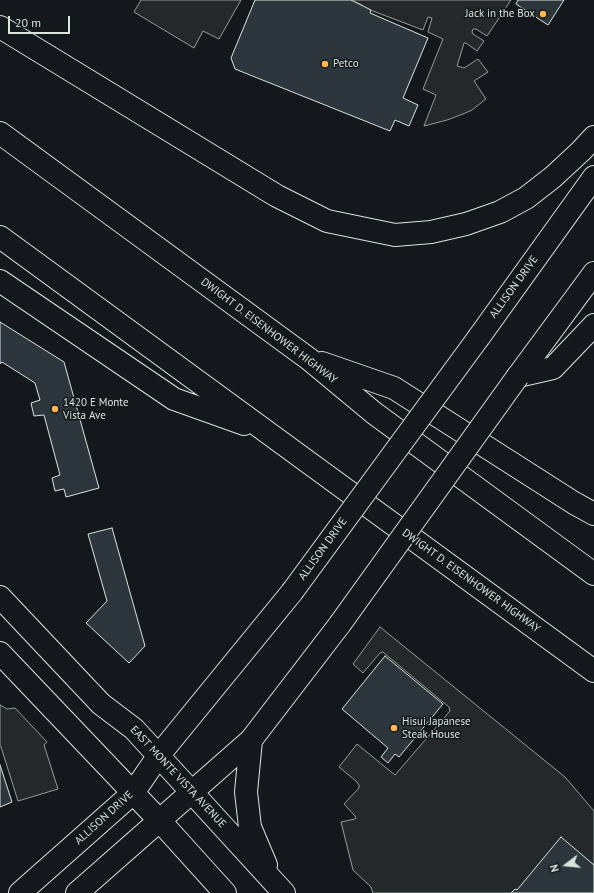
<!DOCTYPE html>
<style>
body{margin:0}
#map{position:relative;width:594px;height:893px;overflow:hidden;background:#14181c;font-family:"PT Sans",sans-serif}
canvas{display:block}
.north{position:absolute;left:546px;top:845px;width:40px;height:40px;-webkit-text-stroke:3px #14181c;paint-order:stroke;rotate:254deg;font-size:11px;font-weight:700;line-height:16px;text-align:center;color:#d8e6dc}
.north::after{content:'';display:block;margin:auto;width:14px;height:18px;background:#d8e6dc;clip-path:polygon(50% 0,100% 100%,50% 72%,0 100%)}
.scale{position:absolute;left:8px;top:16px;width:62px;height:18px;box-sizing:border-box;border:2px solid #d8e6dc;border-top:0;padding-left:5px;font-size:12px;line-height:14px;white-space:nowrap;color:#d8e6dc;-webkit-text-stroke:3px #14181c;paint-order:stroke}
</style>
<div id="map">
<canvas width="594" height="893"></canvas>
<div class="north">N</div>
<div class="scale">20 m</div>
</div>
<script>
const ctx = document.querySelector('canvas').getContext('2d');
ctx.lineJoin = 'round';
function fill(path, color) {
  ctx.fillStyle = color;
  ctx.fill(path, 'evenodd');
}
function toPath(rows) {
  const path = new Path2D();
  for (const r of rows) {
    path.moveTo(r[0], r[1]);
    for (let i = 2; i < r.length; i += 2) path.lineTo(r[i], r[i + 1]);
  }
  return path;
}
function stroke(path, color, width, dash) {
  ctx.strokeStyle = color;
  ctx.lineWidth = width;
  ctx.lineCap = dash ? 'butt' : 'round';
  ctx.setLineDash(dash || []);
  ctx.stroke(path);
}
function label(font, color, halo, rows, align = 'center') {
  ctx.font = font + ' "PT Sans",sans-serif';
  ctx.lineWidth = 3;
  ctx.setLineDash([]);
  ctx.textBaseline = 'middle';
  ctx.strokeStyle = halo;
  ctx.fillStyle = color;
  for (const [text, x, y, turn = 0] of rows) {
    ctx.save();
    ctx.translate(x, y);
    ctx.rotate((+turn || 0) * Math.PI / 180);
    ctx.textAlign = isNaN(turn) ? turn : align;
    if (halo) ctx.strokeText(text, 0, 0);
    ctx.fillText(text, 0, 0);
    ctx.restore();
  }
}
const parking = toPath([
 [141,0,241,0,219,39,203,31,194,48,134,12,141,0],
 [351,0,511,0,487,36,476,29,473,29,472,32,473,34,484,41,477,51,466,43,464,43,457,66,464,68,478,59,488,72,474,81,486,99,472,110,463,114,447,120,424,126,436,95,423,89,443,39,428,32,432,18,428,17,423,30,365,8,362,5,351,0],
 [380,627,565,777,594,811,594,893,373,893,371,887,353,870,341,822,355,819,356,818,355,816,344,804,359,788,359,785,356,781,339,767,357,744,395,775,450,711,449,707,383,652,380,653,363,673,353,664,380,627],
 [0,705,7,709,15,708,47,742,44,745,58,789,18,801,1,747,0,747,0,705]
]);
fill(parking, '#24282b');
stroke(parking, '#939e99', 1);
const building = toPath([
 [255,0,351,0,371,10,370,13,428,38,403,98,418,105,409,126,395,120,390,131,235,69,231,58,255,0],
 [518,0,564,0,548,25,516,4,518,0],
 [0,322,64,362,99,488,66,497,64,489,55,491,52,478,60,475,44,415,34,416,31,403,40,400,35,383,2,362,0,364,0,322],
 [112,528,145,646,129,663,86,623,107,601,88,534,112,528],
 [385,656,443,704,399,757,395,754,388,763,381,757,388,748,342,709,385,656],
 [0,765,12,802,0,807,0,765],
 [561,837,594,865,594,893,511,893,515,889,517,890,561,837]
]);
fill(building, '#2c363c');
stroke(building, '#d8e6dc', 1);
const secondary = toPath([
 [479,337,594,177],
 [518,376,594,273],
 [0,597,101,704,134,729,284,893],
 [0,653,159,820,225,893],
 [251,740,246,792,250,827,266,865],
 [20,893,133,793,159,755,292,592],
 [77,893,251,740,340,624]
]);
const motorway = toPath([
 [0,27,277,196,327,221,395,235,431,232,466,224,500,212,526,198,553,177,581,151,594,137],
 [0,133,309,359,374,413,594,574],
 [0,237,594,671],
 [0,281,174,399,244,424],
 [322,363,394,388,574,503,594,514],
 [518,376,553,368,594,325]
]);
stroke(secondary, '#d8e6dc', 24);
stroke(motorway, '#d8e6dc', 24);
stroke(secondary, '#14181c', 22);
stroke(motorway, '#14181c', 22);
const secondaryBridge = toPath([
 [292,592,479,337],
 [340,624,518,376]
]);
stroke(secondaryBridge, '#d8e6dc', 24, []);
stroke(secondaryBridge, '#14181c', 22);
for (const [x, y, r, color] of [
 [543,14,4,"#ffb74d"],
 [325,64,4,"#ffb74d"],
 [55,409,4,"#ffb74d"],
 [394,728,4,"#ffb74d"]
]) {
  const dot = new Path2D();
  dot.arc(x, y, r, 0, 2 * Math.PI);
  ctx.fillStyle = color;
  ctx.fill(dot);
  stroke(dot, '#14181c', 1.5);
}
label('11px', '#d8e6dc', '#14181c', [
 ["Jack in the Box",535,14,"right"],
 ["Petco",333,64],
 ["1420 E Monte",63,403],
 ["Vista Ave",63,416],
 ["Hisui Japanese",402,722],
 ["Steak House",402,735]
], 'left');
label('11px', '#d8e6dc', '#14181c', [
 ["ALLISON DRIVE",514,287,-54],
 ["DWIGHT D. EISENHOWER HIGHWAY",269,331,37],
 ["ALLISON DRIVE",323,549,-54],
 ["DWIGHT D. EISENHOWER HIGHWAY",471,581,36],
 ["EAST MONTE VISTA AVENUE",178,777,47],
 ["ALLISON DRIVE",104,818,-42]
]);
</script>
